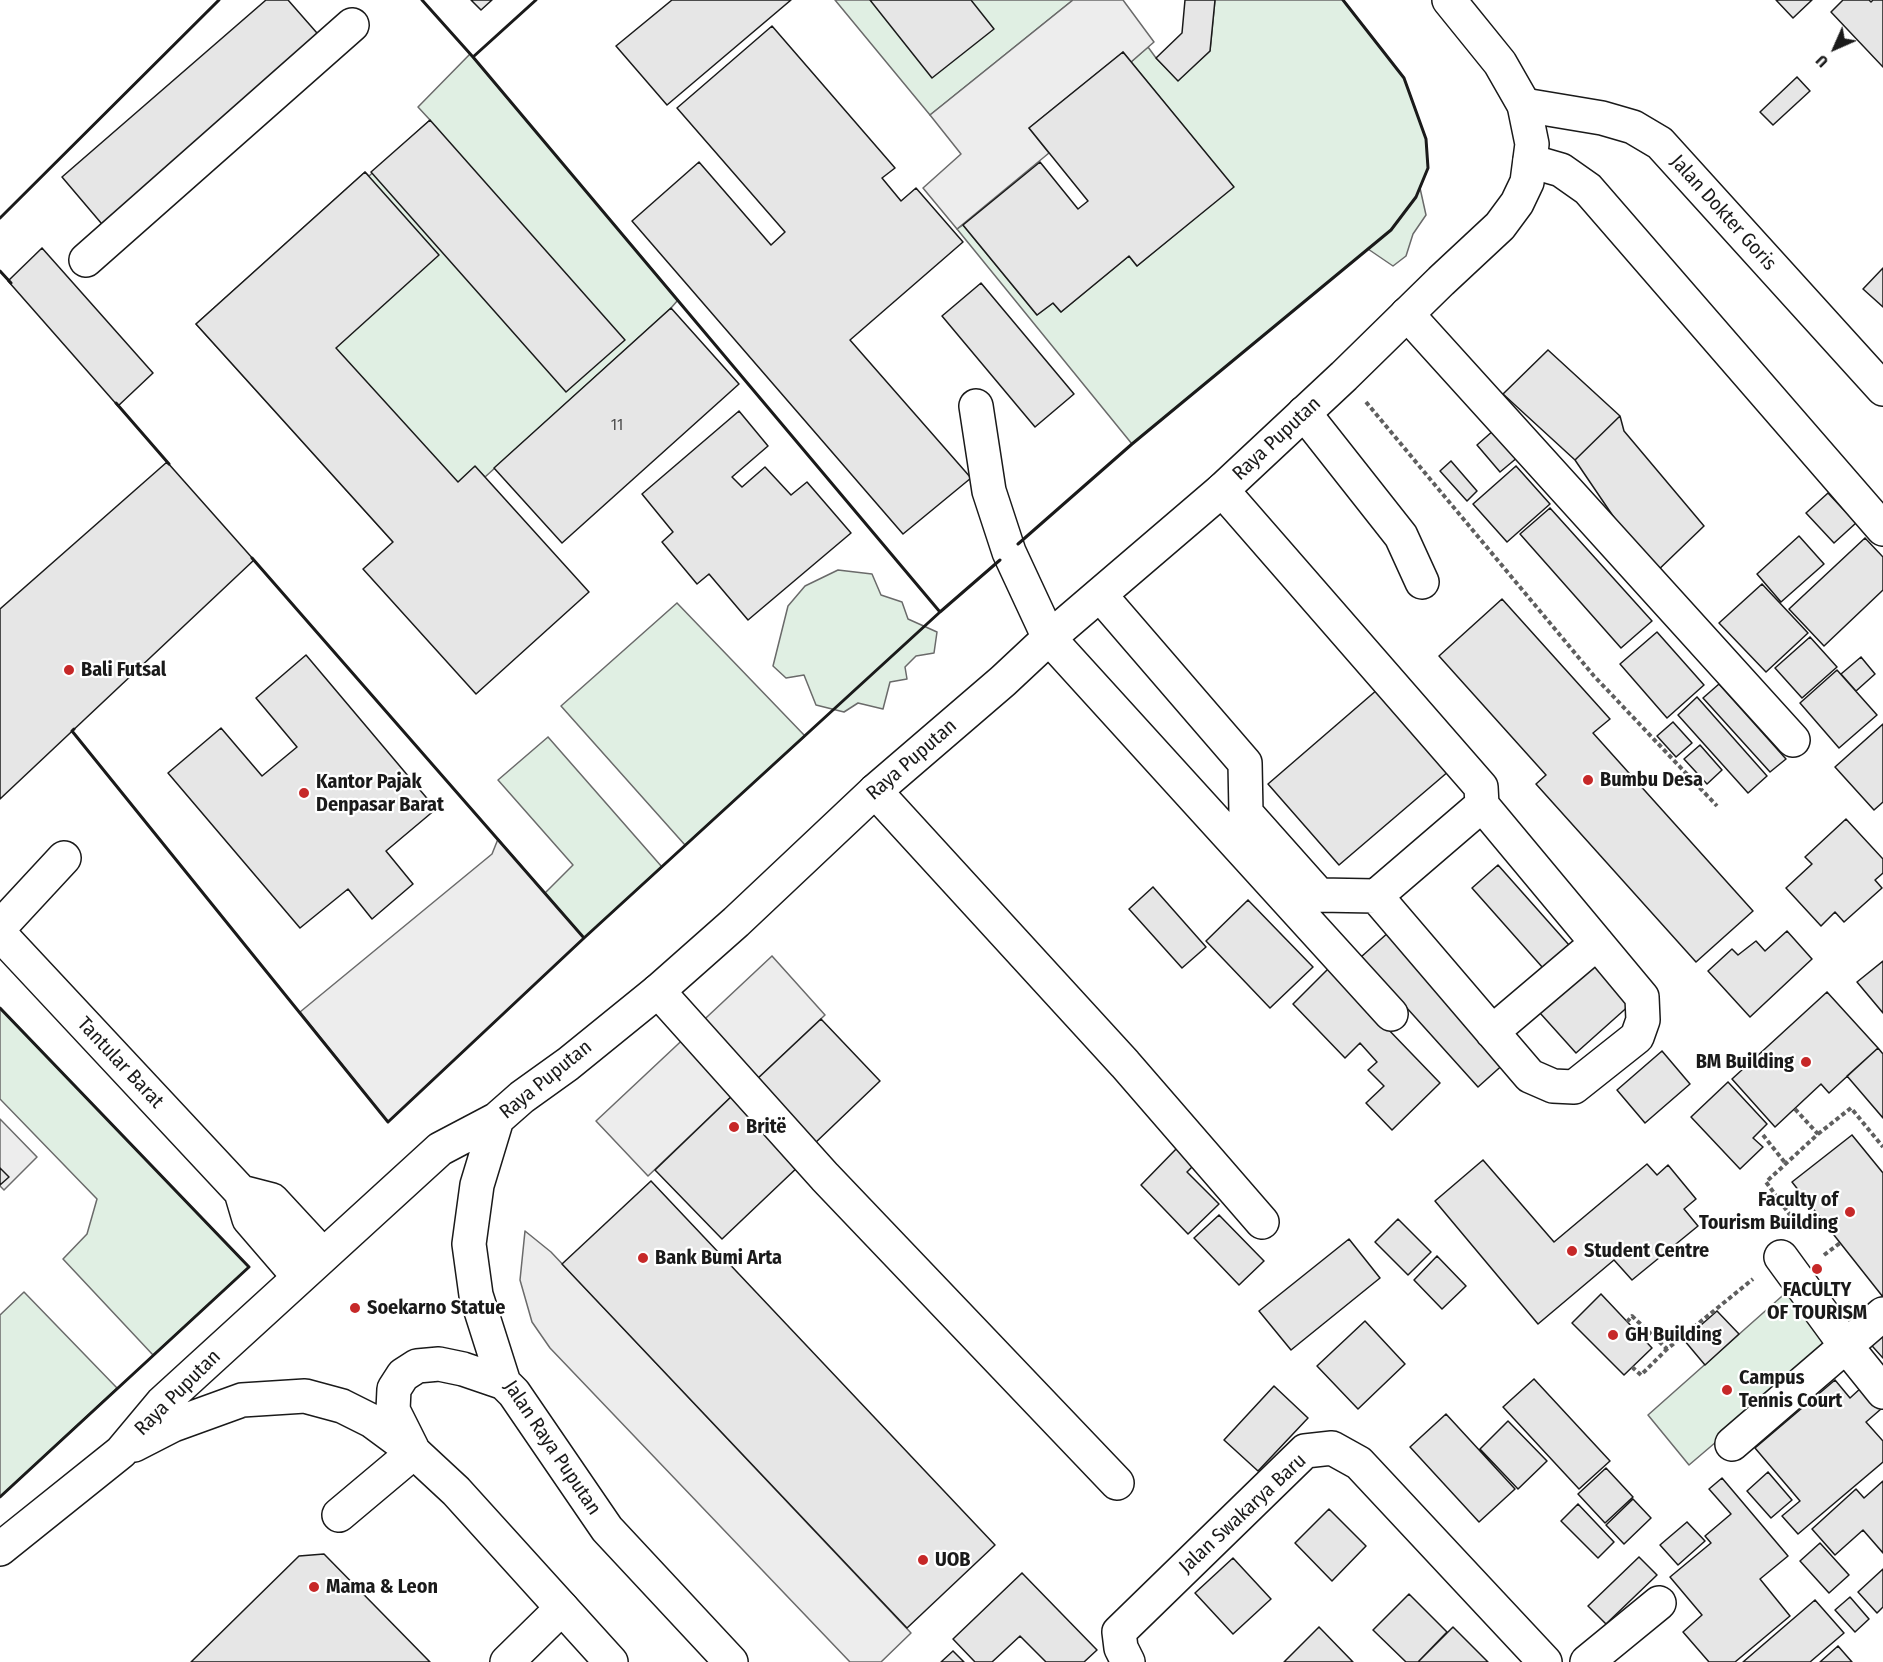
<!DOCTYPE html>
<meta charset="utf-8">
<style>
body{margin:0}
#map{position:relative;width:1883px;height:1662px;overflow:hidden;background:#fff;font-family:"Fira Sans Condensed",sans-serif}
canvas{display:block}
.north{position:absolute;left:1805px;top:18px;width:60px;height:60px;-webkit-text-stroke:4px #fff;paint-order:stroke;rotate:225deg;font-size:16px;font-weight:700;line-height:24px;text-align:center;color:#1a1a1a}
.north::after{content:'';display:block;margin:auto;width:21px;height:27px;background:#1a1a1a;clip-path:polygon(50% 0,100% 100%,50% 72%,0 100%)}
</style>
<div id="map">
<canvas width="1883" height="1662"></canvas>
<div class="north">U</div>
</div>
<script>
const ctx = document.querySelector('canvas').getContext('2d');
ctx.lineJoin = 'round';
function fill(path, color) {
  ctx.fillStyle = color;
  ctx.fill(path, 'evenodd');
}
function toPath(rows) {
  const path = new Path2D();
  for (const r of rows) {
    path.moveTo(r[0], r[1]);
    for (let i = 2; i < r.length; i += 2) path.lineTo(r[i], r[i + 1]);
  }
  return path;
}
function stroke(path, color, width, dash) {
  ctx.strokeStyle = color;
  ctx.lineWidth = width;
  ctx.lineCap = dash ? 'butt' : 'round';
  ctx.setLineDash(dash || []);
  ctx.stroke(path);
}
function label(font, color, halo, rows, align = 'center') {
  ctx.font = font + ' "Fira Sans Condensed",sans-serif';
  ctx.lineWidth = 4.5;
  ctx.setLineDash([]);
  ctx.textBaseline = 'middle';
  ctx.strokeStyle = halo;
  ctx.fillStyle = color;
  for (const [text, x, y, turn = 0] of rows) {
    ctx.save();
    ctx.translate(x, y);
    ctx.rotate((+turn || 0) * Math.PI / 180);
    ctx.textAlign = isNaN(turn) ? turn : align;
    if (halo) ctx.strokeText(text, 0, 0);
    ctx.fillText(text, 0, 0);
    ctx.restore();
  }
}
const green = toPath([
 [835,0,1073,0,930,115,835,0],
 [1215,0,1343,0,1404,78,1426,139,1428,168,1420,188,1426,215,1413,234,1406,256,1393,266,1368,249,1132,444,957,229,963,225,1037,315,1053,303,1061,312,1129,256,1137,266,1233,187,1131,62,1148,47,1156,58,1178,80,1210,51,1215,0],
 [470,54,678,300,671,308,485,477,475,467,393,542,196,324,365,172,369,176,430,120,418,107,470,54],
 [838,570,872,574,881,595,902,602,908,619,937,632,934,653,916,656,905,667,907,679,890,682,883,709,858,703,844,712,816,705,804,675,786,678,773,666,788,606,805,586,838,570],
 [677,603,805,736,685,845,561,706,677,603],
 [548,737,662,867,584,938,545,893,573,865,498,780,548,737],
 [0,1008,249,1267,153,1355,63,1259,87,1234,97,1199,0,1099,0,1008],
 [1790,1289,1831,1344,1689,1465,1648,1415,1790,1289],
 [24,1292,117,1388,0,1497,0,1315,24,1292]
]);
fill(green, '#e0efe3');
stroke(green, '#6a6a6a', 1.5);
const parking = toPath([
 [1073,0,1123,0,1154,42,1131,62,1123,52,1029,128,1049,153,957,229,923,188,961,154,930,115,1073,0],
 [498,839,584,938,388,1122,300,1012,492,854,498,839],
 [772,956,825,1015,755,1081,734,1094,648,1176,596,1121,772,956],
 [0,1119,37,1157,4,1190,0,1186,0,1119],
 [525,1231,551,1252,911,1633,881,1662,850,1662,550,1348,532,1322,520,1280,525,1231]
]);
fill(parking, '#ededed');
stroke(parking, '#6a6a6a', 1.5);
const building = toPath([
 [266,0,288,0,324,41,107,230,62,177,266,0],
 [471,0,492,0,481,10,471,0],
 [672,0,791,0,667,105,616,46,672,0],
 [870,0,971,0,994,29,932,78,870,0],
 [1185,0,1215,0,1210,51,1178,81,1156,58,1182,33,1185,0],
 [1776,0,1812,0,1793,18,1776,0],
 [1843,0,1869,0,1871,2,1873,0,1883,0,1883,67,1831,12,1843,0],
 [772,26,895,168,882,178,901,201,916,188,963,242,850,340,971,478,903,534,632,221,699,162,771,245,785,232,677,108,772,26],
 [1123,52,1234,187,1137,266,1129,256,1061,312,1053,303,1037,315,963,225,1040,162,1078,209,1088,201,1029,128,1123,52],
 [1797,77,1810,91,1773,125,1760,112,1797,77],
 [430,120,625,340,566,392,371,172,430,120],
 [365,172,439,255,336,348,458,482,475,466,589,592,476,694,363,569,393,542,196,324,365,172],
 [42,248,153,373,118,406,8,281,42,248],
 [1883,268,1883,307,1863,289,1883,268],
 [981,283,1074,394,1035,427,942,316,981,283],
 [671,308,739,384,562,543,494,468,671,308],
 [1548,350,1620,416,1575,460,1503,394,1548,350],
 [739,411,768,446,732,477,742,487,765,467,791,495,807,482,851,533,748,620,709,574,697,584,662,542,673,532,642,494,739,411],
 [1620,416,1624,431,1704,526,1653,575,1575,460,1620,416],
 [1494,430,1518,457,1500,472,1477,445,1494,430],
 [1451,461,1477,491,1467,501,1440,471,1451,461],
 [167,462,254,560,0,799,0,609,167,462],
 [1516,466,1550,504,1507,542,1473,504,1516,466],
 [1828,493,1856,523,1834,543,1806,513,1828,493],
 [1550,508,1652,621,1621,648,1520,534,1550,508],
 [1799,536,1824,564,1781,602,1757,574,1799,536],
 [1865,538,1883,557,1883,590,1824,646,1789,609,1865,538],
 [1762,584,1808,633,1766,672,1719,623,1762,584],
 [1502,599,1610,719,1593,733,1753,911,1696,962,1536,784,1546,775,1439,656,1502,599],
 [1657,632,1704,685,1667,718,1620,664,1657,632],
 [1810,637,1837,667,1802,698,1775,668,1810,637],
 [306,655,436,809,386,851,413,884,372,919,348,889,300,928,168,773,221,728,262,776,297,747,256,698,306,655],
 [1861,657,1875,674,1856,691,1841,674,1861,657],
 [1837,670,1877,715,1839,748,1800,703,1837,670],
 [1385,683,1456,765,1339,865,1268,784,1385,683],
 [1719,684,1786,759,1770,772,1703,698,1719,684],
 [1697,697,1767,776,1748,793,1678,715,1697,697],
 [1673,722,1692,743,1676,757,1657,736,1673,722],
 [1883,724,1883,802,1874,810,1835,767,1883,724],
 [1700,745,1722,770,1707,784,1684,759,1700,745],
 [1846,819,1883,859,1883,873,1875,880,1882,888,1844,922,1835,912,1821,926,1786,888,1812,864,1805,857,1846,819],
 [1498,865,1569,945,1543,968,1472,888,1498,865],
 [1153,887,1206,947,1182,968,1129,909,1153,887],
 [1248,900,1313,967,1270,1008,1206,941,1248,900],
 [1390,931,1507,1061,1478,1087,1361,957,1390,931],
 [1787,931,1812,959,1750,1017,1708,971,1732,949,1738,955,1756,941,1765,951,1787,931],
 [1883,961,1883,1013,1857,982,1883,961],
 [1596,963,1632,1003,1576,1053,1540,1013,1596,963],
 [1329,968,1440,1083,1392,1130,1366,1103,1384,1086,1368,1070,1377,1062,1360,1043,1345,1058,1293,1004,1329,968],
 [1827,992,1878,1048,1829,1093,1821,1084,1775,1127,1732,1079,1827,992],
 [821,1019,880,1081,814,1144,755,1081,821,1019],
 [1878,1048,1883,1054,1883,1118,1847,1076,1878,1048],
 [1662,1051,1690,1084,1645,1123,1617,1090,1662,1051],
 [1728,1082,1767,1124,1753,1138,1763,1147,1740,1169,1691,1117,1728,1082],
 [734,1094,801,1164,722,1239,655,1170,734,1094],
 [1852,1135,1883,1173,1883,1297,1792,1182,1852,1135],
 [1179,1146,1197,1162,1187,1172,1219,1204,1188,1234,1141,1185,1179,1146],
 [1483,1160,1554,1242,1647,1164,1657,1175,1668,1165,1696,1199,1684,1209,1698,1226,1632,1280,1614,1260,1538,1324,1435,1201,1483,1160],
 [0,1168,9,1177,0,1185,0,1168],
 [651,1181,995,1545,907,1628,562,1264,651,1181],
 [1219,1215,1264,1261,1239,1285,1194,1238,1219,1215],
 [1398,1219,1431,1252,1408,1275,1375,1242,1398,1219],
 [1349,1239,1380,1278,1291,1350,1259,1311,1349,1239],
 [1437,1256,1466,1286,1442,1309,1414,1280,1437,1256],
 [1601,1294,1652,1348,1624,1375,1572,1323,1601,1294],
 [1717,1311,1739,1334,1705,1365,1684,1340,1717,1311],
 [1365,1321,1405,1364,1358,1409,1317,1366,1365,1321],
 [1883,1323,1883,1358,1865,1338,1883,1323],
 [1534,1379,1610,1461,1579,1489,1503,1407,1534,1379],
 [1835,1380,1850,1398,1862,1387,1881,1409,1866,1422,1883,1441,1883,1462,1798,1534,1782,1516,1800,1501,1755,1448,1835,1380],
 [1274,1386,1308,1418,1258,1471,1224,1440,1274,1386],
 [1446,1414,1515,1489,1479,1522,1410,1447,1446,1414],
 [1508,1421,1547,1461,1518,1489,1480,1449,1508,1421],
 [1606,1468,1633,1497,1605,1523,1578,1494,1606,1468],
 [1768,1472,1792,1500,1771,1518,1747,1491,1768,1472],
 [1722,1478,1788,1556,1760,1579,1790,1616,1735,1662,1709,1662,1683,1632,1702,1615,1670,1577,1711,1543,1705,1536,1731,1514,1709,1489,1722,1478],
 [1883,1481,1883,1553,1863,1530,1835,1555,1812,1529,1856,1489,1864,1498,1883,1481],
 [1633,1499,1651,1518,1624,1544,1606,1525,1633,1499],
 [1578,1504,1614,1542,1598,1558,1561,1521,1578,1504],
 [1329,1509,1366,1546,1332,1581,1295,1543,1329,1509],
 [1687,1522,1705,1541,1678,1565,1660,1545,1687,1522],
 [1820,1543,1849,1575,1829,1593,1800,1561,1820,1543],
 [324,1554,430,1662,191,1662,299,1556,324,1554],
 [1639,1557,1657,1575,1606,1624,1588,1606,1639,1557],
 [1233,1558,1271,1599,1233,1634,1195,1593,1233,1558],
 [1883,1569,1883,1607,1877,1613,1858,1592,1883,1569],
 [1022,1573,1097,1650,1084,1662,1046,1662,1020,1636,992,1662,975,1662,953,1639,1022,1573],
 [1409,1594,1447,1632,1418,1662,1406,1662,1373,1630,1409,1594],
 [1850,1597,1869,1619,1855,1632,1835,1610,1850,1597],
 [1815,1600,1844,1633,1810,1662,1743,1662,1815,1600],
 [1319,1627,1353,1662,1284,1662,1319,1627],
 [1453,1627,1488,1662,1418,1662,1453,1627],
 [1838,1646,1852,1662,1820,1662,1838,1646],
 [953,1651,964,1662,941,1662,953,1651]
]);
fill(building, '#e6e6e6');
stroke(building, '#1a1a1a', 1.5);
const minor = toPath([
 [1524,105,1602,118,1633,127,1660,143,1883,389],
 [1530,161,1561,170,1588,189,1883,529],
 [86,260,352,25],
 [1407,314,1793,740],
 [976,406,989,491,1009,552,1049,638,1391,1014],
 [1304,413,1401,536,1422,582],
 [1100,595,1245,763,1246,813,1319,895,1376,896,1530,1076,1553,1086,1574,1087,1637,1037,1643,1020,1642,997,1482,805,1481,787,1222,490],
 [875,791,1125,1064,1262,1222],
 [1376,896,1482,805],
 [0,927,64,858],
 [0,934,241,1192,249,1219,299,1277],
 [658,991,825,1177,1117,1483],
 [1492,1032,1597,943],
 [241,1192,272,1200,323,1255],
 [1781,1257,1846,1346,1883,1392],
 [1732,1444,1883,1314],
 [339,1515,414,1452],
 [507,1662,562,1608],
 [1128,1662,1121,1648,1119,1632,1305,1451,1332,1448,1359,1463,1545,1662],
 [1587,1662,1659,1603]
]);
const major = toPath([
 [497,1119,477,1185,469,1244,476,1295,504,1383,514,1393,607,1529,731,1662],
 [134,1445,173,1425,242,1400,305,1396,342,1406,372,1421,414,1452,456,1491,611,1662],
 [412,1448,393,1410,394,1389,403,1375,417,1366,439,1364,463,1369,504,1383],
 [0,1549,121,1452,162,1403,440,1149,497,1119,522,1097,568,1064,658,991,736,922,875,791,1003,681,1049,638,1222,490,1344,376,1441,281,1500,226,1517,203,1527,182,1532,144,1524,105,1500,63,1449,0]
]);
stroke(minor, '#1a1a1a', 36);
stroke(major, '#1a1a1a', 36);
stroke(toPath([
 [1366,402,1594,676,1717,806],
 [1795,1109,1818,1134,1766,1182,1798,1226],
 [1818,1134,1851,1108,1883,1147],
 [1763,1135,1786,1164],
 [1824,1255,1840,1243],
 [1627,1322,1632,1316,1667,1349,1753,1279],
 [1632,1367,1641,1375,1667,1349]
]), '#5f5f5f', 4, [4.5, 3]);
stroke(minor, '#fff', 33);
stroke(major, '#fff', 33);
stroke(toPath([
 [422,0,473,57,536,0],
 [473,57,940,612,1000,560],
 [0,218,219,0],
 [0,271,11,283],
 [116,403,169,464],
 [1018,544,1132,444,1391,230,1416,197,1428,168,1426,139,1404,78,1343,0],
 [252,558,584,938,940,612],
 [74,729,72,731,388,1122,584,938],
 [0,1008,249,1267,0,1497]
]), '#1a1a1a', 3);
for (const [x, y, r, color] of [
 [69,670,6,"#c62828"],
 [1588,780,6,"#c62828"],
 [304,793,6,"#c62828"],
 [1806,1062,6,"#c62828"],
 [734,1127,6,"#c62828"],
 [1850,1212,6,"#c62828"],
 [1572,1251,6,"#c62828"],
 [643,1258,6,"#c62828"],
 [1817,1269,6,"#c62828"],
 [355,1308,6,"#c62828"],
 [1613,1335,6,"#c62828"],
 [1727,1390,6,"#c62828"],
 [923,1560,6,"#c62828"],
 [314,1587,6,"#c62828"]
]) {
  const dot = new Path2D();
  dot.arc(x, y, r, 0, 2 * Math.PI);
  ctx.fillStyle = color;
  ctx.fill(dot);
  stroke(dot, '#fff', 2);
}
label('16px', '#4d4d4d', null, [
 ["11",617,426]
]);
label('20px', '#1a1a1a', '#fff', [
 ["Jalan Dokter Goris",1723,213,48],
 ["Raya Puputan",1277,439,-43],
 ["Raya Puputan",912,760,-41],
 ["Tantular Barat",120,1063,47],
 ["Raya Puputan",546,1080,-39],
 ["Raya Puputan",178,1393,-45],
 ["Jalan Raya Puputan",552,1448,56],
 ["Jalan Swakarya Baru",1243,1514,-43]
]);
label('bold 20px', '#1a1a1a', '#fff', [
 ["Bali Futsal",81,670],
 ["Bumbu Desa",1600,780],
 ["Kantor Pajak",316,782],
 ["Denpasar Barat",316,805],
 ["BM Building",1794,1062,"right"],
 ["Britë",746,1127],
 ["Faculty of",1838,1200,"right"],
 ["Tourism Building",1838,1223,"right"],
 ["Student Centre",1584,1251],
 ["Bank Bumi Arta",655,1258],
 ["FACULTY",1817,1290,"center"],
 ["OF TOURISM",1817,1313,"center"],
 ["Soekarno Statue",367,1308],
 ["GH Building",1625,1335],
 ["Campus",1739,1378],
 ["Tennis Court",1739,1401],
 ["UOB",935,1560],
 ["Mama & Leon",326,1587]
], 'left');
</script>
